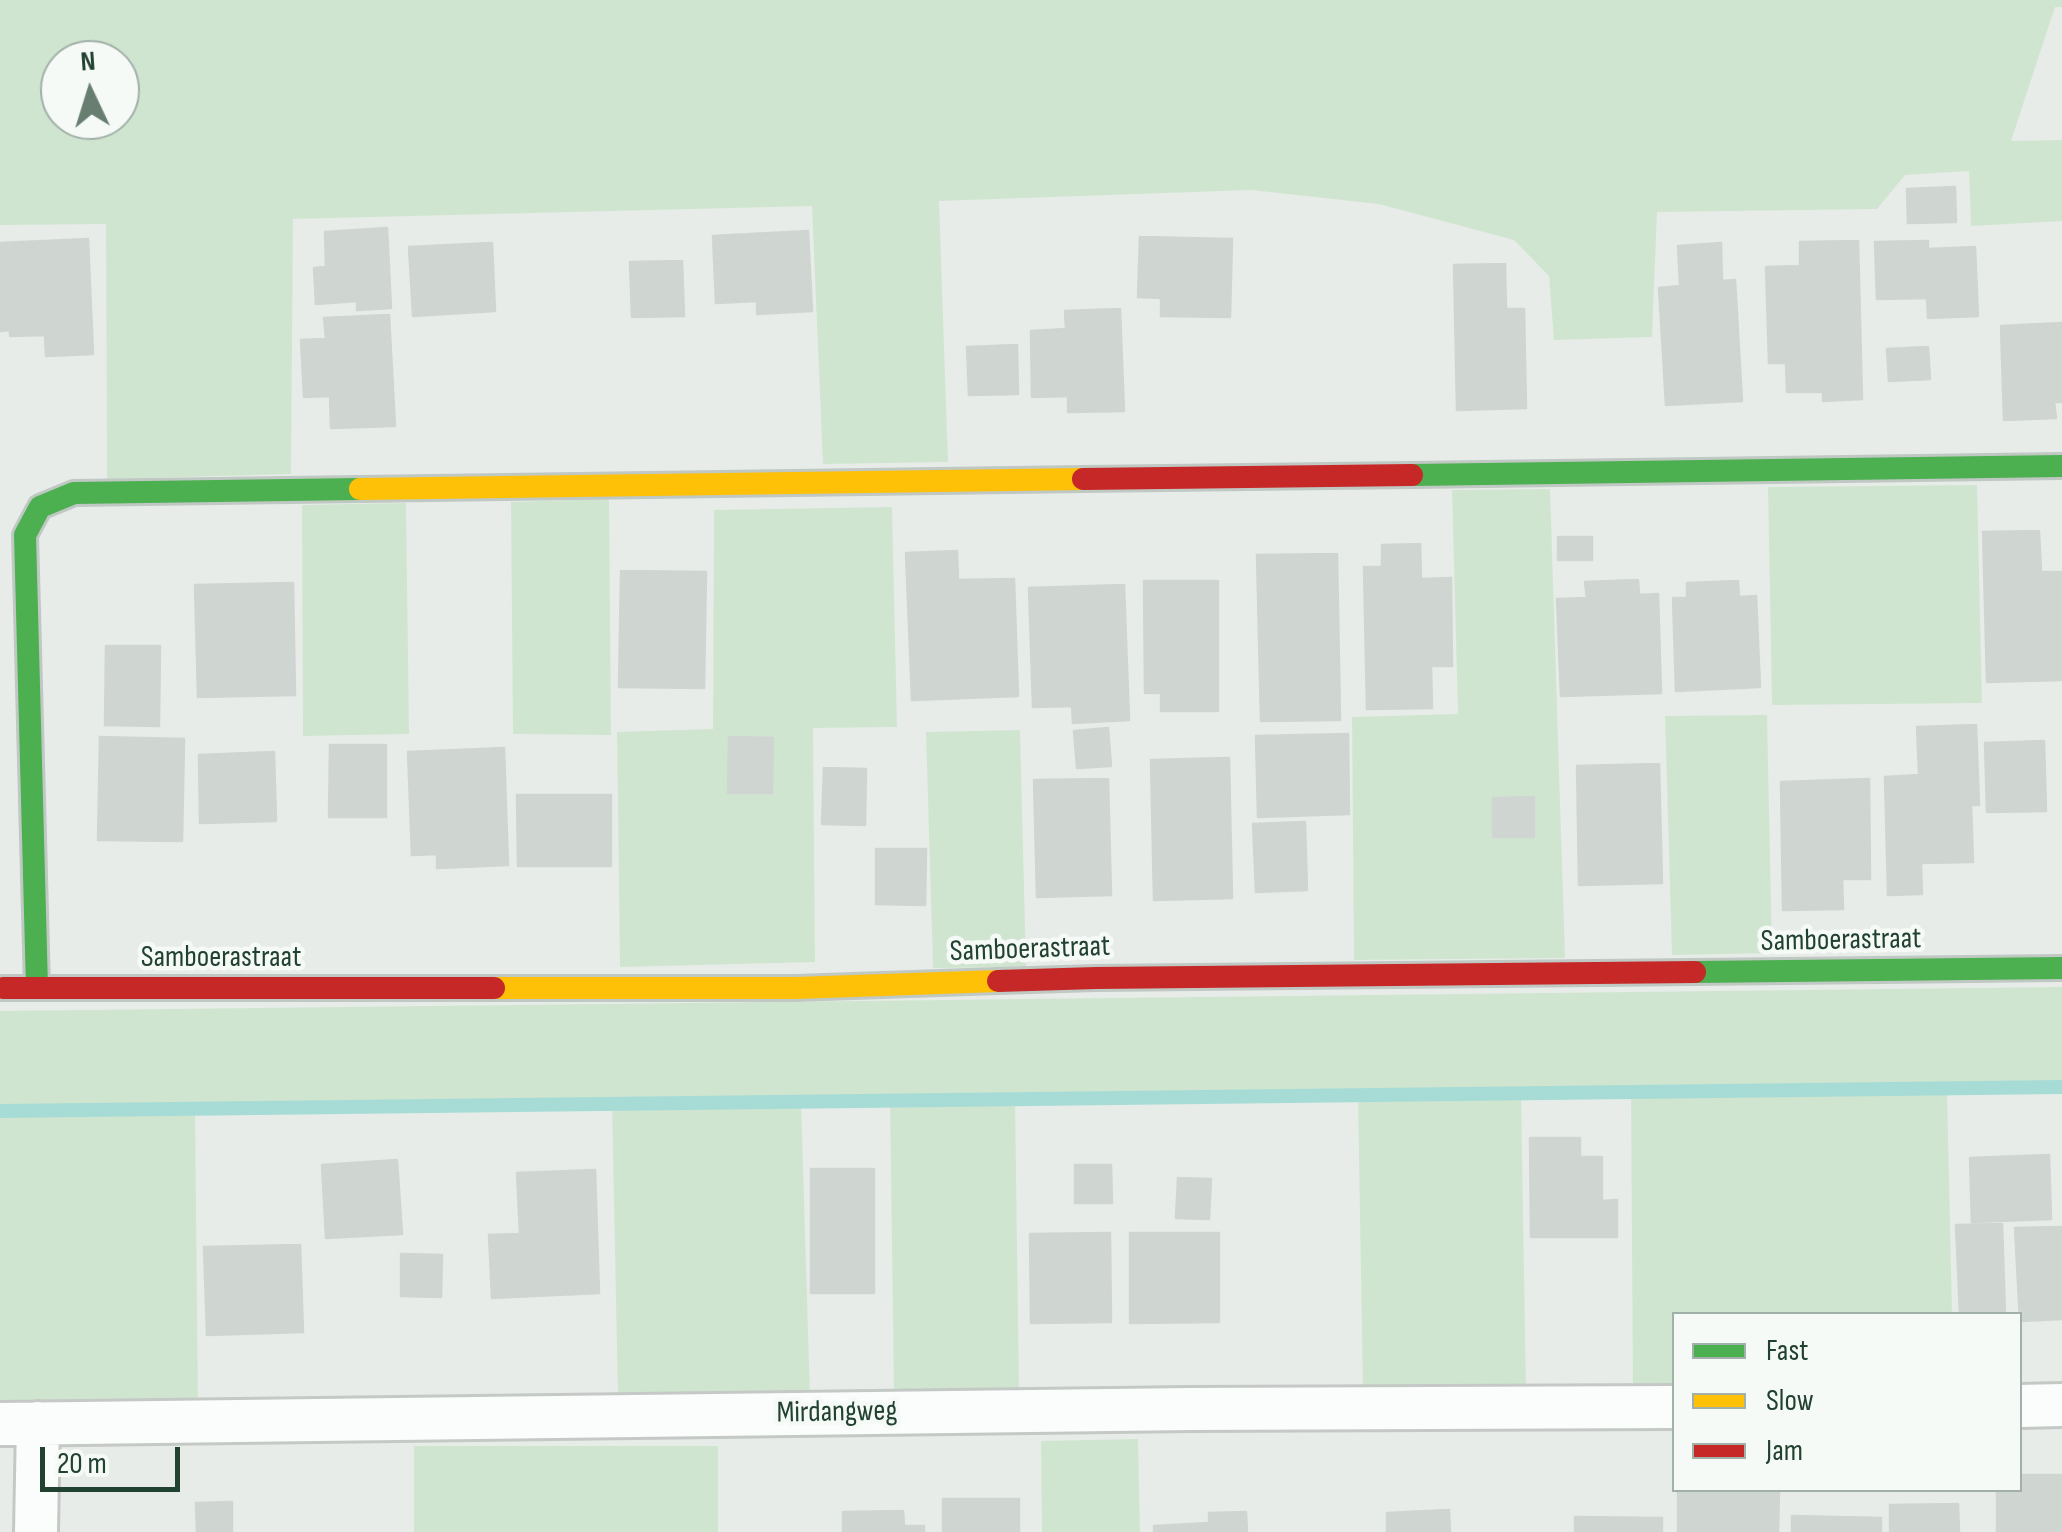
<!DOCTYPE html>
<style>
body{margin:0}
#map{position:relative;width:2062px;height:1532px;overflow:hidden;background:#e7ece8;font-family:"Sofia Sans Condensed",sans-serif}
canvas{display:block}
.legend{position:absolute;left:1672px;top:1312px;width:350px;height:180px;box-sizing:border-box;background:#f6faf7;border:2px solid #a1b0a8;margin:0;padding:12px 18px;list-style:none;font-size:30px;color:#224231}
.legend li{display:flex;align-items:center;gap:20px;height:50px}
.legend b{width:50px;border:2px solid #a1b0a8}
.north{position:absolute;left:40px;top:40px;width:100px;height:100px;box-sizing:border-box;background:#f6faf7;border:2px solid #a1b0a8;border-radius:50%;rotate:356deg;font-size:28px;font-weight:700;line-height:40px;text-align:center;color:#224231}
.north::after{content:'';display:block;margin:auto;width:35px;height:45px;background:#677e71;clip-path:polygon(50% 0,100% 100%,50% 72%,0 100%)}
.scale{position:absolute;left:40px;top:1447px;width:140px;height:45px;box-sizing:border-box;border:5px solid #224231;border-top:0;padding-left:12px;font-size:30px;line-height:35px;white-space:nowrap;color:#224231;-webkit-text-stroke:8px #f6faf7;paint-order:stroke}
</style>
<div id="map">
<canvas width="2062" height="1532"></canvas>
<ul class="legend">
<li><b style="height:12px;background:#4caf50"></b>Fast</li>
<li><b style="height:12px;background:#ffc107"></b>Slow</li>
<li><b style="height:12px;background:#c62828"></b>Jam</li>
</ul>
<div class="north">N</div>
<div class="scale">20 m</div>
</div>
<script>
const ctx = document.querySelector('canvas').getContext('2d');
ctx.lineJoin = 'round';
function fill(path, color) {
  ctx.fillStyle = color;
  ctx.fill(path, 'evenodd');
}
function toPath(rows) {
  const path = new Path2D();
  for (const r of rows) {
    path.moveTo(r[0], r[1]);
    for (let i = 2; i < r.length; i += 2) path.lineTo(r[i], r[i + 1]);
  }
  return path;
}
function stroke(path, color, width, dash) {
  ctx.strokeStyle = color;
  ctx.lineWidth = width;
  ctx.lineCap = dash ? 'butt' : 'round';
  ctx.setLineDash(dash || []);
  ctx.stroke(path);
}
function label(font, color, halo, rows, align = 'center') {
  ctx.font = font + ' "Sofia Sans Condensed",sans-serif';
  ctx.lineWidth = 9;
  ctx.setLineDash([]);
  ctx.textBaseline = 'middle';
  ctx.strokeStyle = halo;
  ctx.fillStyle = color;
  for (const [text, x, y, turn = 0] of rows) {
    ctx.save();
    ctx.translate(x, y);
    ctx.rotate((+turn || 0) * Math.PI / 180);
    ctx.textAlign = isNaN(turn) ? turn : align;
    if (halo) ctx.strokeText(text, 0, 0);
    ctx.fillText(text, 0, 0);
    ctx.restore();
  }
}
fill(toPath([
 [0,0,2062,0,2062,7,2055,7,2011,141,2062,140,2062,221,1971,226,1969,171,1905,175,1877,209,1657,212,1652,337,1554,340,1549,276,1514,240,1379,204,1251,190,939,201,948,462,823,464,812,206,293,219,291,474,107,479,106,224,0,225],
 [60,60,120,60,120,120,60,120],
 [1977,485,1982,703,1772,705,1768,487],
 [1550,489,1565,958,1354,960,1352,717,1458,714,1452,490],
 [609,499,611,735,513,734,511,502],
 [406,503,409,734,303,736,302,505],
 [892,507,897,727,813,728,815,962,620,967,617,732,713,729,714,510],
 [1767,715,1772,953,1672,955,1665,716],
 [1020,730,1026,967,933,968,926,732],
 [2062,987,2062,1087,1947,1089,1952,1314,1674,1314,1674,1393,1633,1394,1631,1092,1521,1093,1526,1391,1363,1393,1358,1095,1015,1099,1019,1392,894,1393,890,1101,801,1101,810,1396,618,1398,612,1104,195,1108,198,1403,0,1404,0,1011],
 [1138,1439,1140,1532,1042,1532,1041,1441],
 [414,1446,718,1446,718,1532,414,1532]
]), '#d0e5d0');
stroke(toPath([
 [0,1111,2062,1087]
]), '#a7dcd6', 14);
const building = toPath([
 [1955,187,1956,222,1908,223,1907,189,1955,187],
 [387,228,391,308,357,310,357,301,316,304,314,268,326,267,325,232,387,228],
 [808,231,812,311,757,314,757,301,716,303,713,236,808,231],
 [1140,237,1232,239,1230,317,1161,316,1161,298,1138,297,1140,237],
 [88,239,93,354,46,356,45,335,10,336,10,330,0,331,0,243,88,239],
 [1858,241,1862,399,1823,401,1823,392,1787,392,1786,363,1769,363,1766,267,1800,266,1800,242,1858,241],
 [1928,241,1928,249,1975,247,1978,316,1928,318,1927,298,1877,299,1875,242,1928,241],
 [492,243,495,311,413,316,409,247,492,243],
 [1721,243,1722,281,1735,280,1742,401,1666,405,1659,288,1680,286,1678,246,1721,243],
 [682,261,684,316,632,317,630,262,682,261],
 [1505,264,1506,309,1524,309,1526,408,1457,410,1454,265,1505,264],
 [1120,309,1124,411,1068,412,1068,396,1032,397,1031,331,1066,329,1065,311,1120,309],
 [389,315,395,426,331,428,330,396,304,397,301,340,326,339,324,318,389,315],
 [2062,323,2062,402,2054,402,2056,418,2004,420,2001,326,2062,323],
 [1017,345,1018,394,969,395,967,347,1017,345],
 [1928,347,1930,379,1889,381,1887,349,1928,347],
 [2039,531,2041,572,2062,572,2062,680,1987,682,1983,532,2039,531],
 [1558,537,1592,537,1592,560,1558,560,1558,537],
 [1420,544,1421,579,1451,578,1452,666,1431,666,1432,708,1367,709,1364,567,1382,567,1382,545,1420,544],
 [957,551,958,580,1014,579,1018,696,912,700,906,553,957,551],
 [1337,554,1340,720,1261,721,1257,555,1337,554],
 [621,571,706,572,704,688,619,687,621,571],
 [1638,580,1639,595,1658,594,1661,693,1561,696,1557,599,1587,598,1585,582,1638,580],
 [1144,581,1218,581,1218,711,1161,711,1161,693,1145,693,1144,581],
 [1738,581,1739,597,1756,596,1760,687,1676,691,1673,598,1687,598,1687,583,1738,581],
 [293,583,295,695,198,697,195,585,293,583],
 [1124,585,1129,720,1073,723,1072,706,1033,707,1029,588,1124,585],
 [106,646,160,646,159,726,105,725,106,646],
 [1976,725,1979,805,1971,805,1973,862,1921,863,1922,894,1888,895,1885,777,1919,775,1917,727,1976,725],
 [1108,728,1111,766,1077,768,1074,731,1108,728],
 [1348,734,1349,814,1258,817,1256,736,1348,734],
 [100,737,184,739,182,841,98,840,100,737],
 [729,737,773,738,772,793,728,793,729,737],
 [2044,741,2046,811,1987,812,1985,743,2044,741],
 [330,745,386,745,386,817,329,817,330,745],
 [504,748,508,865,437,868,437,854,412,855,408,752,504,748],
 [274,752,276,821,200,823,199,755,274,752],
 [1229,758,1232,898,1154,900,1151,760,1229,758],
 [1659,764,1662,883,1579,885,1577,766,1659,764],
 [824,768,866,769,865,825,822,824,824,768],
 [1108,779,1111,895,1037,897,1034,780,1108,779],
 [1869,779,1870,879,1842,879,1843,909,1783,910,1781,782,1869,779],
 [517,795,611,795,611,866,518,866,517,795],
 [1534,797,1534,837,1493,837,1493,798,1534,797],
 [1305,822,1307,890,1256,892,1253,824,1305,822],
 [876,849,926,849,925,905,876,904,876,849],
 [1530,1138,1580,1138,1580,1157,1602,1157,1602,1201,1617,1200,1617,1237,1531,1237,1530,1138],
 [2049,1155,2051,1219,1972,1222,1970,1158,2049,1155],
 [397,1160,402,1234,326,1238,322,1165,397,1160],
 [1075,1165,1111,1165,1112,1203,1075,1203,1075,1165],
 [811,1169,874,1169,874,1293,811,1293,811,1169],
 [595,1170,599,1293,492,1298,489,1235,520,1234,517,1173,595,1170],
 [1178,1178,1211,1179,1209,1219,1176,1218,1178,1178],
 [2002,1224,2005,1314,1960,1314,1956,1225,2002,1224],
 [2062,1227,2062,1319,2020,1321,2015,1228,2062,1227],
 [1110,1233,1111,1322,1031,1323,1030,1234,1110,1233],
 [1130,1233,1219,1233,1219,1322,1130,1323,1130,1233],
 [300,1245,303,1332,207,1335,204,1247,300,1245],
 [401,1254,442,1255,441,1297,401,1296,401,1254],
 [2020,1475,2062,1475,2062,1532,1997,1532,1997,1490,2020,1490,2020,1475],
 [1678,1490,1779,1490,1778,1532,1678,1532,1678,1490],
 [943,1499,1019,1499,1019,1532,943,1532,943,1499],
 [232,1502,232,1532,197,1532,196,1503,232,1502],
 [1958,1504,1959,1532,1890,1532,1890,1505,1958,1504],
 [1449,1510,1450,1532,1387,1532,1387,1513,1449,1510],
 [903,1511,904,1526,924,1526,924,1532,843,1532,843,1512,903,1511],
 [1246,1512,1247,1532,1154,1532,1154,1526,1209,1523,1209,1513,1246,1512],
 [1792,1516,1881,1518,1881,1532,1792,1532,1792,1516],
 [1575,1517,1662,1518,1662,1532,1575,1532,1575,1517]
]);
fill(building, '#cfd5d1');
stroke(building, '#cfd5d1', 2.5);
const street = toPath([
 [2020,1406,2062,1405],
 [0,1424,1191,1409,1674,1407],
 [36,1532,38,1423]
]);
const fast = toPath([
 [1412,475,2062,466],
 [1695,972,2062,968],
 [37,988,25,535,40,507,74,493,360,489]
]);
const slow = toPath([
 [360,489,1083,479],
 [494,988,796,988,998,981]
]);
const jam = toPath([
 [1083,479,1412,475],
 [998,981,1096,978,1695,972],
 [3,988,494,988]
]);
stroke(street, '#c4c9c5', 48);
stroke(fast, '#c0c8c4', 28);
stroke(slow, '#c0c8c4', 28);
stroke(jam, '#c0c8c4', 28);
stroke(street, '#fbfcfc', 42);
stroke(fast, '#4caf50', 22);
stroke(slow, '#ffc107', 22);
stroke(jam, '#c62828', 22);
label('30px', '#224231', '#f6faf7', [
 ["Samboerastraat",1841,941,-1],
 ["Samboerastraat",1030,950,-2],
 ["Samboerastraat",221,958],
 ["Mirdangweg",837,1413,-1]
]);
</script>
